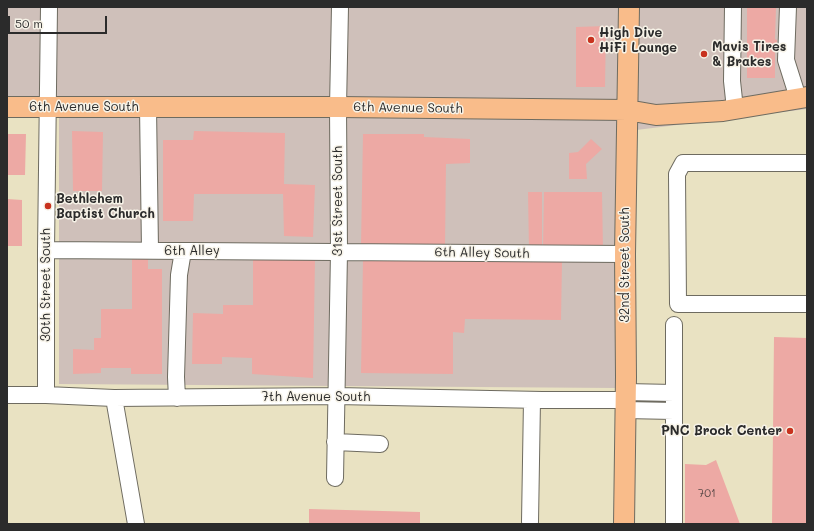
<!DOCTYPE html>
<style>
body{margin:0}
#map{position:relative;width:814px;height:531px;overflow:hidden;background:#e9e2c2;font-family:Mali,sans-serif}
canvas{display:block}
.frame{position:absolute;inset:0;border:8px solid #2b2b2b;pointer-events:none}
.scale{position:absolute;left:8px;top:16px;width:99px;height:18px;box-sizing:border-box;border:2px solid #2b2b2b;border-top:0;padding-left:5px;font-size:12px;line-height:14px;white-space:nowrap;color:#2b2b2b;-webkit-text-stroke:3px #f7f3e8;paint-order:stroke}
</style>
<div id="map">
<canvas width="814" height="531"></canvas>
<div class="frame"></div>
<div class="scale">50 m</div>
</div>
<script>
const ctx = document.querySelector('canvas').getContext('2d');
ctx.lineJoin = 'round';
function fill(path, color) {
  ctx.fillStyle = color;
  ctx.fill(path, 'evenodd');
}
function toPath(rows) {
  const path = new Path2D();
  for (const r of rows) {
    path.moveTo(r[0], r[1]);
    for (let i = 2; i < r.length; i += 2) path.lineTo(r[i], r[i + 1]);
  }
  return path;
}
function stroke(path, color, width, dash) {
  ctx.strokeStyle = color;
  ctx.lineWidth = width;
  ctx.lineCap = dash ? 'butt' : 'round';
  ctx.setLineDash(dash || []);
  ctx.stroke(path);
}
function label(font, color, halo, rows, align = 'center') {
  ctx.font = font + ' Mali,sans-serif';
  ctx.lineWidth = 3;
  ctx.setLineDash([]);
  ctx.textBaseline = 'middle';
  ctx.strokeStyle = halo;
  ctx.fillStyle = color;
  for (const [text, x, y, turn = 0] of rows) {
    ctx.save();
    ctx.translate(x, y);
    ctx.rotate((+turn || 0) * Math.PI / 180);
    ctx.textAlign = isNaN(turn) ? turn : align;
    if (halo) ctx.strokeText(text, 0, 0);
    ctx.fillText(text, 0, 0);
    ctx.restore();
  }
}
fill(toPath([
 [7,7,807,7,807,109,620,132,616,388,59,384,59,97,7,96]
]), '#cfc0ba');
fill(toPath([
 [747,7,776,7,775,39,777,40,777,44,775,44,775,78,747,78],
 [606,26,605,87,576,87,576,27],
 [72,131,103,132,102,191,73,191],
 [194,131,285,133,284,184,315,185,313,237,284,236,283,194,194,194,193,221,163,221,163,140,193,140],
 [7,134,26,134,25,175,7,175],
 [363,134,424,134,424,137,470,139,470,163,446,164,445,245,361,245],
 [591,139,602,149,586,164,587,179,569,179,569,153,578,152],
 [528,192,542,192,542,250,529,250],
 [544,192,602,192,603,250,543,250],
 [7,199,22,200,22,246,7,246],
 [132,258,148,258,148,269,162,269,162,374,131,374,131,368,101,368,101,373,73,374,73,349,94,350,94,338,101,338,101,309,132,309],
 [315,259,313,378,252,374,252,358,222,357,222,364,192,364,193,313,223,314,223,305,253,305,253,260],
 [363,260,562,261,561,320,465,319,464,333,453,332,453,374,361,373],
 [774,337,807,338,807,524,772,524],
 [716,460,740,524,685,524,685,464,706,465],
 [309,509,420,512,420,524,309,524]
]), '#eda9a4');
const minor = toPath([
 [733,7,732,81,735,109],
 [788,7,786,60,798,98],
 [148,107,150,250],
 [807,163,683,163,677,174,678,304,807,304],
 [46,250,625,254],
 [625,392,674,393],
 [7,395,46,395,114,398,336,396,542,400,625,400],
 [46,395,46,250,49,7],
 [114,398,136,524],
 [177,398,176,377,179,275,183,251],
 [625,410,674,411],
 [335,442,380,444],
 [335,478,339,252,338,107,340,7],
 [530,522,532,400],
 [674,524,674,325]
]);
const major = toPath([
 [7,107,338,107,627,110,656,115,723,111,807,97],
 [624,524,626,377,625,254,629,7]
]);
stroke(minor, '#6e6b60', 18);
stroke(major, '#6e6b60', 22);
stroke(minor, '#fff', 16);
stroke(major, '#f9bc8a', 20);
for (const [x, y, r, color] of [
 [591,40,4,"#c8321e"],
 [704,54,4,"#c8321e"],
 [48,206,4,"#c8321e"],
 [790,431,4,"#c8321e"]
]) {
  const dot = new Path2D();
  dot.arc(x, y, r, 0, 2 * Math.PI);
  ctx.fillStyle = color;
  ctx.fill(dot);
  stroke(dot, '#f7f3e8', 1.5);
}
label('11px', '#5c4a49', null, [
 ["701",707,494]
]);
label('bold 13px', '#2b2b2b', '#f7f3e8', [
 ["High Dive",599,33],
 ["HiFi Lounge",599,48],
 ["Mavis Tires",712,47],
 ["& Brakes",712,62],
 ["Bethlehem",56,199],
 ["Baptist Church",56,214],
 ["PNC Brock Center",782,431,"right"]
], 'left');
label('13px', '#2b2b2b', '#f7f3e8', [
 ["6th Avenue South",84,107],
 ["6th Avenue South",408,108,1],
 ["31st Street South",338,201,-90],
 ["6th Alley",192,251],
 ["6th Alley South",482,253,1],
 ["32nd Street South",625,265,-90],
 ["30th Street South",46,285,-90],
 ["7th Avenue South",316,397]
]);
</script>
